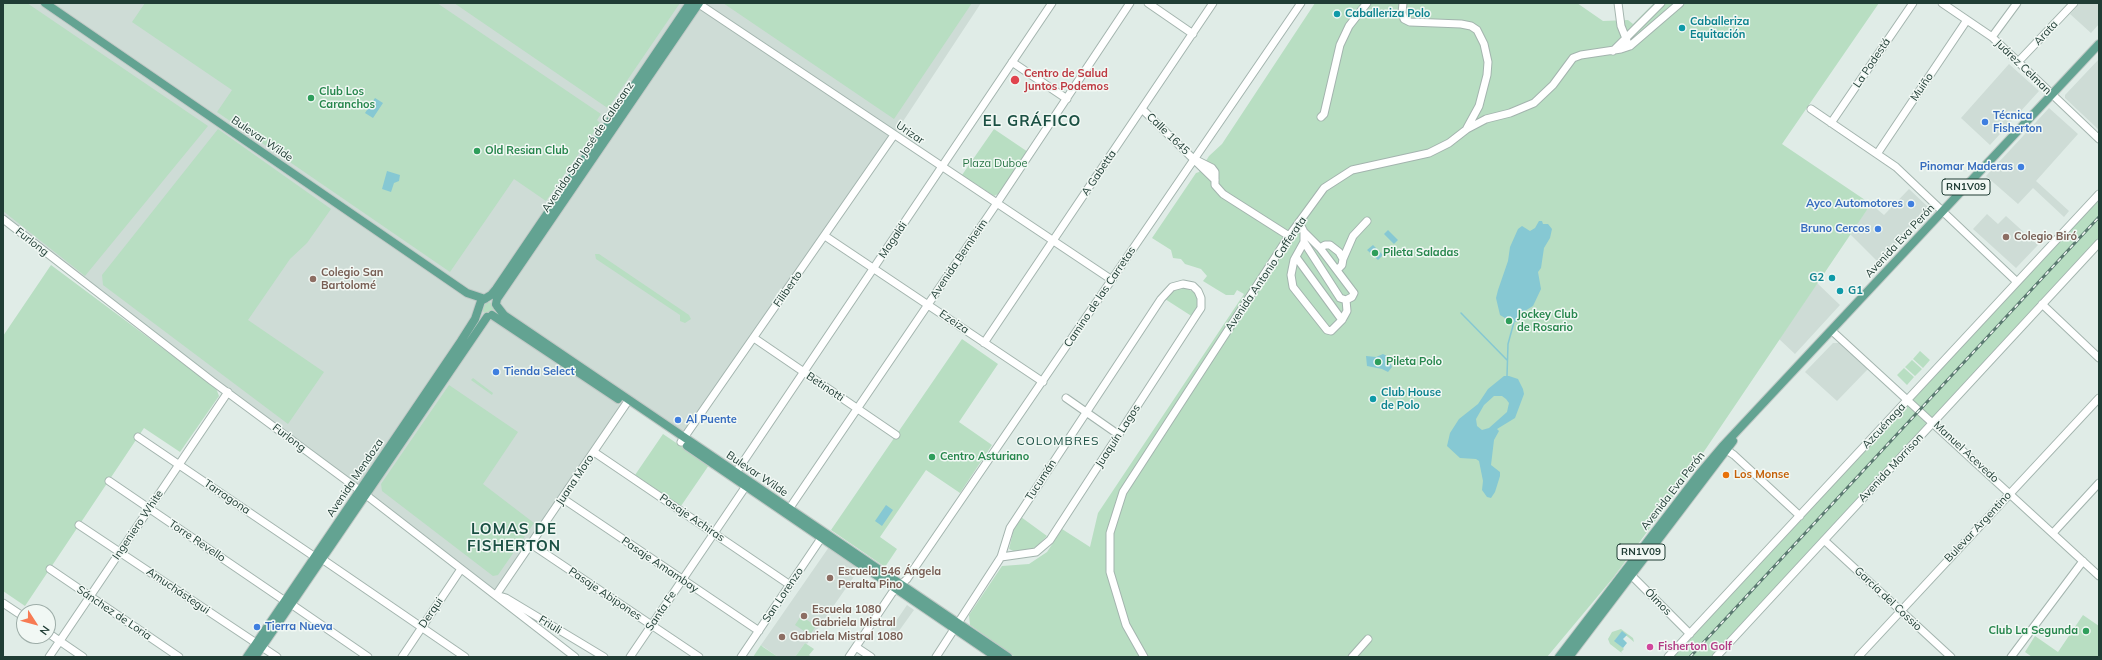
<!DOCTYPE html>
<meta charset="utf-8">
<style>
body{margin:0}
#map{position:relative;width:2102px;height:660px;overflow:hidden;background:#e0ece7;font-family:Mulish,sans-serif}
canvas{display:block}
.frame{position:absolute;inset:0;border:4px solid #203d35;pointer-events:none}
.north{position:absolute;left:16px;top:604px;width:40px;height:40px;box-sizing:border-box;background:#f1f8f4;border:1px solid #9dada8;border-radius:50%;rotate:126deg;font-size:11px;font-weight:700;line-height:16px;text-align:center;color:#203d35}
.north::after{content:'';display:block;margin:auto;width:14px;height:18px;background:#f77b53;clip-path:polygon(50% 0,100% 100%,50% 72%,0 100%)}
</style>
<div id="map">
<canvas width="2102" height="660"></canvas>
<div class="frame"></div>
<div class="north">N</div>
</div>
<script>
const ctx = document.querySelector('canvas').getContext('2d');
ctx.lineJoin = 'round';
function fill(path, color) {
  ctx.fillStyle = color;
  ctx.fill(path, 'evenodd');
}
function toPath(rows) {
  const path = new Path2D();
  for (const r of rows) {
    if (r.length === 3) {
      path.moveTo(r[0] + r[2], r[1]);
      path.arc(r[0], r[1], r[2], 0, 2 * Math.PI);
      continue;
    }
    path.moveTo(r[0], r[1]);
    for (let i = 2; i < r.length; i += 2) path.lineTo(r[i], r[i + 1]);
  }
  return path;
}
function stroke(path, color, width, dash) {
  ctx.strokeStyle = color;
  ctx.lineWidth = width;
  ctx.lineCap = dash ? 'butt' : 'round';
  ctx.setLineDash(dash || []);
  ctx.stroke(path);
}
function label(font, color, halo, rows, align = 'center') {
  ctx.font = font + ' Mulish,sans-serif';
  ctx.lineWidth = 3;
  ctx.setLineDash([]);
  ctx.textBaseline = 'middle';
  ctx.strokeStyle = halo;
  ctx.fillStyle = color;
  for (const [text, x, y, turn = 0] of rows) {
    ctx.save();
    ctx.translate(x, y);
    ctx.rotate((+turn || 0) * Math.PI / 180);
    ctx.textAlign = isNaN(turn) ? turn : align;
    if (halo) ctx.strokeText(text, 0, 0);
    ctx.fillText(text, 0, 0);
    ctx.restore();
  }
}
fill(toPath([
 [3,3,981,3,894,135,685,437,629,400,496,595,3,219],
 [2080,3,2099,3,2099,24,2091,33,2070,14],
 [2099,59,2099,130,2065,98,2065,95],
 [2009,64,2039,91,1990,145,1961,118],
 [2049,108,2078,134,2036,181,2069,211,2064,217,2033,188,2018,204,1986,176],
 [1909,189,1927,206,1927,211,1879,263,1850,234,1871,204,1884,215],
 [1987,214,1998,224,2006,216,2038,245,2016,268,1973,229],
 [1817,283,1840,305,1795,354,1779,339],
 [1833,343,1840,343,1868,369,1837,401,1805,372],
 [829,547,860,568,807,644,805,643,795,657,778,657,761,645],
 [907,605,914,610,896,635,890,630]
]), '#cedcd6');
fill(toPath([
 [3,3,27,3,208,126,85,276,3,211],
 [145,3,437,3,601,114,597,120,600,123,546,201,514,179,450,272,217,112,232,90,132,22],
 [454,3,680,3,611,104,609,109],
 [723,3,972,3,894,119],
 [1315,3,1577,3,1603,21,1628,20,1633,24,1654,3,1879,3,1782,144,1871,204,1678,490,1613,578,1547,657,1015,657,970,625,969,615,1002,566,1029,564,1047,552,1062,529,1090,547,1098,513,1244,294,1237,290,1234,295,1226,295,1216,289,1203,281,1207,276,1201,269,1185,264,1181,259,1173,258,1171,250,1152,238,1196,173,1199,172,1209,156,1222,144],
 [218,129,331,209,307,243,290,259,248,320,324,372,288,424,103,285,102,275],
 [994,129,1028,152,1000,193,994,196,962,175],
 [2099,194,2099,243,1716,657,1668,657],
 [595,254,599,254,689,315,691,319,685,323,680,321,680,315,596,259],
 [51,265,216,388,219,396,180,452,144,428,25,606,3,591,3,336],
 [1185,287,1196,294,1198,300,1199,306,1193,317,1165,299,1173,289],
 [488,308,6],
 [962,339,998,364,959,422,992,445,960,493,926,470,880,537,897,549,885,567,831,530],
 [1920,351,1930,360,1923,368,1913,359],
 [1912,360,1922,369,1915,376,1905,367],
 [1904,368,1914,377,1907,385,1897,375],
 [473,378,493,393,492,395,471,380],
 [449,385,518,432,483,484,534,523,498,575,493,576,382,491,381,484],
 [663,434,709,465,681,506,635,475],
 [1021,517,1047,536,1037,546,1028,551,1016,552,1009,549,1014,528],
 [2083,615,2099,626,2099,657,2032,657,2025,652,2035,636,2058,652],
 [801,616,816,626,810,635,795,625],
 [1621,629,1633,638,1634,642,1622,632,1615,640,1624,649,1621,652,1623,654,1610,644,1608,639,1612,632],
 [805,643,814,649,809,655,812,657,795,657],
 [761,645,763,647,778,657,753,657]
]), '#b8dec2');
fill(toPath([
 [375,98,383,103,373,118,365,113],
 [387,171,400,175,399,181,394,183,391,192,382,189],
 [1539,221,1542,221,1543,224,1548,224,1552,229,1550,238,1544,248,1541,268,1538,272,1541,289,1533,306,1520,314,1517,322,1510,321,1500,315,1496,298,1498,290,1508,261,1510,247,1518,229,1522,226,1530,231,1535,228],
 [1388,230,1398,240,1394,244,1384,234],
 [1373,245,1383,255,1378,260,1367,250],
 [1383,354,1387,356,1392,367,1388,372,1382,369,1367,366,1366,356,1376,357],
 [1504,376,1509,376,1518,379,1523,389,1524,394,1515,418,1497,429,1499,431,1494,440,1491,465,1500,472,1500,476,1495,492,1491,498,1487,497,1482,490,1483,481,1479,461,1476,459,1460,458,1447,446,1450,433,1459,419,1478,404,1488,389],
 [1494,396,1502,396,1506,399,1509,403,1507,412,1489,428,1482,430,1477,426,1476,419,1484,405],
 [886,505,893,510,882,526,875,521],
 [1622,631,1627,635,1623,639,1627,643,1623,648,1614,641]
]), '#86c8d3');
stroke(toPath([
 [1461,313,1507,360],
 [1507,376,1508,344,1514,322]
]), '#86c8d3', 1.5);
const minor = toPath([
 [1148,3,1193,34],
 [1403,3,1402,13,1404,19,1410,22,1461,24,1471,26,1477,30,1484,44,1488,62,1487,75,1479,106,1467,128],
 [1618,3,1621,26,1627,41],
 [1942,3,1992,37,2099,139],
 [699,4,1112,280],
 [1992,37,2017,3],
 [1613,51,1661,3],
 [1012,62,1067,99],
 [2018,62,2074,3],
 [1142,109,1215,180],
 [1811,109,1896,167,2017,282],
 [1321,117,1324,114,1340,45,1349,26,1367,3],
 [1831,123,1913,3],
 [1877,154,1967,20],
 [1194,159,1212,168,1215,172,1215,185,1223,194,1289,236],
 [3,219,212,381,366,495,575,657],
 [1299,222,1304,232,1304,242,1340,298,1346,300,1352,297,1354,293,1320,248,1304,232],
 [825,236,1043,382],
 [1304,242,1294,260,1291,275,1293,287,1327,330,1331,331,1342,320,1347,311,1346,300],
 [1320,248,1325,245,1330,245,1339,252,1343,259,1342,265,1337,270],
 [1296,257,1342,320],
 [1343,259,1353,236,1367,221],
 [2042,304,2099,358],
 [1831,330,2099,576],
 [754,338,896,435],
 [984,343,1213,3],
 [1066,398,1119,435],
 [138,437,315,557],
 [681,442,894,135],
 [1722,447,1734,455,1800,516],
 [594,452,790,585],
 [733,477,1052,3],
 [109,481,285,601],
 [562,498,759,631],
 [787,512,997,203,1130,3],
 [79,525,277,657],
 [2053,533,2099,483],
 [1824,540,1951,657],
 [531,544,699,657],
 [322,559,465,657],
 [50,569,179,657],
 [1628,572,1690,634],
 [496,595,626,404],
 [496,595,506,598,604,657],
 [3,603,24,617],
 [291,604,368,657],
 [48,633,83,657],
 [856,647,871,657],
 [49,657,228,392],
 [402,657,461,569],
 [630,657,746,486],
 [741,657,824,534],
 [849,657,892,593,907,579,1301,3],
 [936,657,1001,557,1010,528,1161,299,1172,287,1183,284,1193,286,1198,291,1201,298,1201,308,1197,314,1050,540,1036,552,1001,557],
 [1144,657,1126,625,1110,572,1110,533,1123,492,1289,236,1324,188,1352,170,1429,153,1449,143,1467,129,1486,119,1510,113,1534,103,1553,85,1573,58,1581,55,1621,49,1630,46,1680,3],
 [1352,657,1368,639],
 [1668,657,2099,194],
 [1716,657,2099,243],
 [1858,657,2099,398],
 [2011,657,2083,561]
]);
const major = toPath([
 [45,3,467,293,485,299],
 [496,304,497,299,699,3],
 [497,306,504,315,1008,657],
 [492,315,618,399],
 [687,446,996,657],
 [247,657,461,341,475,319,481,301,491,295,496,289,690,3],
 [255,657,487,317],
 [1559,657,1700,473,1722,447,2099,44],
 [1569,657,1733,441]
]);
stroke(minor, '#a3b4ae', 9);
stroke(major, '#c1c9c6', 10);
stroke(minor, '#fff', 7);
stroke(major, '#63a392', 8);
const rail = toPath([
 [1690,657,2099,217]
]);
stroke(rail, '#5a7970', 3);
stroke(rail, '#f1f8f4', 1.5, [4.5]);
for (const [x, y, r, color] of [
 [1337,14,4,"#0f9aa8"],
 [1682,28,4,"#0f9aa8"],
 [1015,80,5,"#e0444e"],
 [311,98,4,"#2e9e5b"],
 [1985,122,4,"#3f7fe0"],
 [477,151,4,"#2e9e5b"],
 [2021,167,4,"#3f7fe0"],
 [1911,204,4,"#3f7fe0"],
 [1878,229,4,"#3f7fe0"],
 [2006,237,4,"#8d6e63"],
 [1375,253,4,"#2e9e5b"],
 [1832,278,4,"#0f9aa8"],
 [313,279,4,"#8d6e63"],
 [1840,291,4,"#0f9aa8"],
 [1509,321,4,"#2e9e5b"],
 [1378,362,4,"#2e9e5b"],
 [496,372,4,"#3f7fe0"],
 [1373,399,4,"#0f9aa8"],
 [678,420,4,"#3f7fe0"],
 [932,457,4,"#2e9e5b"],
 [1726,475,4,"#e8710a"],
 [830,578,4,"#8d6e63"],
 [804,616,4,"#8d6e63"],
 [257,627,4,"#3f7fe0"],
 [2086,631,4,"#2e9e5b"],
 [782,637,4,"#8d6e63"],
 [1650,647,4,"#d1479c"]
]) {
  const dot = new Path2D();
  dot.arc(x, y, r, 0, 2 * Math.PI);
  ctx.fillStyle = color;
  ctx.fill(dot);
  stroke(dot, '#f1f8f4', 1.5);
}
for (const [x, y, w] of [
 [1966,187,48],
 [1641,552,48]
]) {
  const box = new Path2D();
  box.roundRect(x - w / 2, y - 8, w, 16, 3);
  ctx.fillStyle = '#f1f8f4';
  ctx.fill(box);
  stroke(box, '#203d35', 1);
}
label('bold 10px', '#203d35', null, [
 ["RN1V09",1966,187],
 ["RN1V09",1641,552]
]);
label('bold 11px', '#0d838f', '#f1f8f4', [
 ["Caballeriza Polo",1345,14],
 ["Caballeriza",1690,22],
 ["Equitación",1690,35],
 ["G2",1824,278,"right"],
 ["G1",1848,291],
 ["Club House",1381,393],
 ["de Polo",1381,406]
], 'left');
label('11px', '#203d35', '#f1f8f4', [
 ["Arata",2046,33,-47],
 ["La Podestá",1872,63,-56],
 ["Juárez Celman",2023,67,44],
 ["Muiño",1922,87,-56],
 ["Urizar",910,133,34],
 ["Calle 1645",1168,134,44],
 ["Bulevar Wilde",262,139,34],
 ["Avenida San José de Calasanz",588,147,-56],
 ["A Gabetta",1099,173,-56],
 ["Magaldi",893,240,-56],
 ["Avenida Eva Perón",1900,241,-47],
 ["Furlong",32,242,38],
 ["Avenida Bernheim",959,259,-56],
 ["Avenida Antonio Cafferata",1266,274,-56],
 ["Filiberto",788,289,-55],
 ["Camino de las Carretas",1100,297,-56],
 ["Ezeiza",954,322,34],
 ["Betinotti",825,387,34],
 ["Azcuénaga",1884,426,-47],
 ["Juaquín Lagos",1118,436,-57],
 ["Furlong",289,438,37],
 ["Manuel Acevedo",1966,452,43],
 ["Avenida Morrison",1891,468,-47],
 ["Bulevar Wilde",757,474,34],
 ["Avenida Mendoza",355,478,-56],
 ["Juana Moro",575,480,-56],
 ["Tucumán",1041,480,-57],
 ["Avenida Eva Perón",1673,491,-52],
 ["Tarragona",227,497,34],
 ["Pasaje Achiras",692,518,34],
 ["Ingeniero White",138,525,-56],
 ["Bulevar Argentino",1978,527,-47],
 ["Torre Revello",197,541,34],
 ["Pasaje Amambay",660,565,34],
 ["Amuchástegui",178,591,34],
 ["Pasaje Abipones",605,594,34],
 ["San Lorenzo",783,595,-56],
 ["García del Cossio",1888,599,43],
 ["Ólmos",1658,602,45],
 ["Santa Fe",661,611,-56],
 ["Sánchez de Loria",114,613,34],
 ["Derqui",431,613,-56],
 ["Friuli",550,625,31]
]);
label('bold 11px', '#be3a42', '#f1f8f4', [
 ["Centro de Salud",1024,74],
 ["Juntos Podemos",1024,87]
], 'left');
label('bold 11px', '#27864d', '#f1f8f4', [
 ["Club Los",319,92],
 ["Caranchos",319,105],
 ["Old Resian Club",485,151],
 ["Pileta Saladas",1383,253],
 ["Jockey Club",1517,315],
 ["de Rosario",1517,328],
 ["Pileta Polo",1386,362],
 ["Centro Asturiano",940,457],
 ["Club La Segunda",2078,631,"right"]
], 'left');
label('bold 11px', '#366cbe', '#f1f8f4', [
 ["Técnica",1993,116],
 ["Fisherton",1993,129],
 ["Pinomar Maderas",2013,167,"right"],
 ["Ayco Automotores",1903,204,"right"],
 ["Bruno Cercos",1870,229,"right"],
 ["Tienda Select",504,372],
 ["Al Puente",686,420],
 ["Tierra Nueva",265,627]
], 'left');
label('11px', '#297546', '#f1f8f4', [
 ["Plaza Duboe",995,164]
]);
label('bold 11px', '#785e54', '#f1f8f4', [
 ["Colegio Biró",2014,237],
 ["Colegio San",321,273],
 ["Bartolomé",321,286],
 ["Escuela 546 Ángela",838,572],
 ["Peralta Pino",838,585],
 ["Escuela 1080",812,610],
 ["Gabriela Mistral",812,623],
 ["Gabriela Mistral 1080",790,637]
], 'left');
label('bold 11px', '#c56008', '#f1f8f4', [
 ["Los Monse",1734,475]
], 'left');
label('bold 11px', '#b23c85', '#f1f8f4', [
 ["Fisherton Golf",1658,647]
], 'left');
ctx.letterSpacing = '1px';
label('12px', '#1b5043', '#f1f8f4', [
 ["COLOMBRES",1058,441]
]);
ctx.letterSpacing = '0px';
ctx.letterSpacing = '1px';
label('bold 15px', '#1b5043', '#f1f8f4', [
 ["EL GRÁFICO",1032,121],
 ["LOMAS DE",514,529],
 ["FISHERTON",514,546]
]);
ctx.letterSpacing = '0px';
</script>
